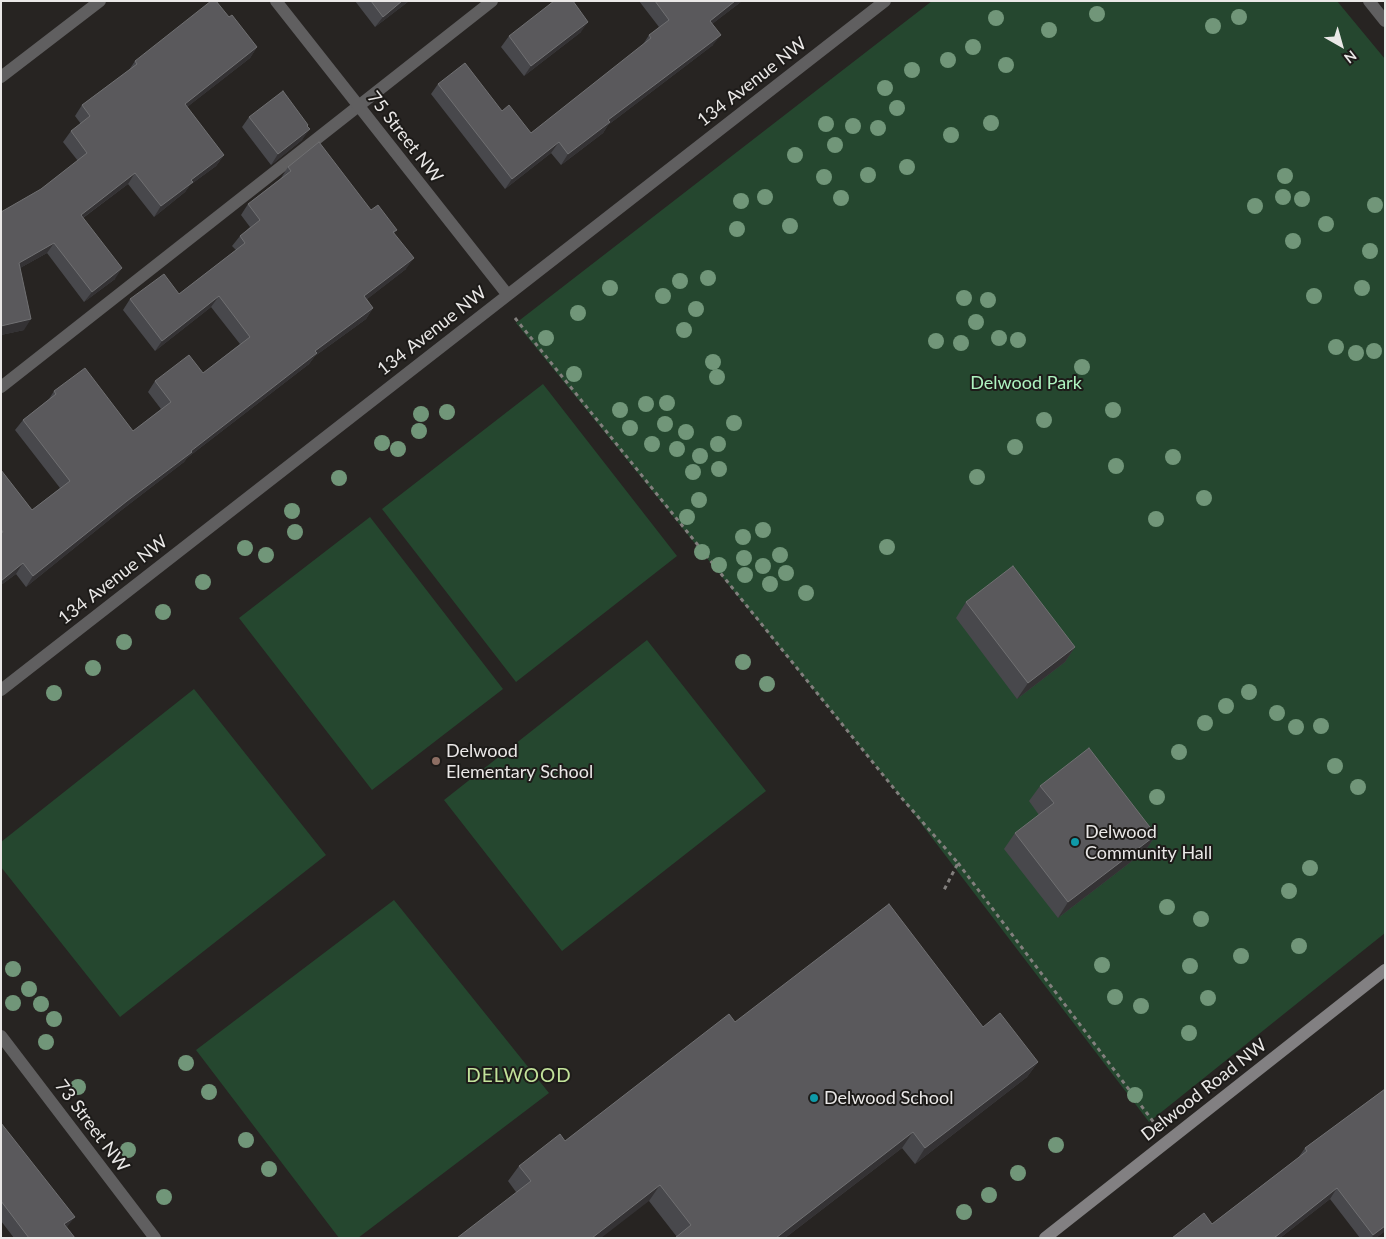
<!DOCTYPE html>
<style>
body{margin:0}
#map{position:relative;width:1386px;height:1239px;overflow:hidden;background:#272422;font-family:Lato,sans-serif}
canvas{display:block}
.frame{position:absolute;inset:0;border:2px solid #eae8e7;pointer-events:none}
.north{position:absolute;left:1316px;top:20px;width:50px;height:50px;-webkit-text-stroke:4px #1d1b19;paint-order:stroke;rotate:142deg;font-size:14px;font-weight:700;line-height:20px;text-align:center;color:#eae8e7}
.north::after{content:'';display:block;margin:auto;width:18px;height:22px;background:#eae8e7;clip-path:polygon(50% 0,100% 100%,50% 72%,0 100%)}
</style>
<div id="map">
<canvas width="1386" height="1239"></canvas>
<div class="frame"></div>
<div class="north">N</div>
</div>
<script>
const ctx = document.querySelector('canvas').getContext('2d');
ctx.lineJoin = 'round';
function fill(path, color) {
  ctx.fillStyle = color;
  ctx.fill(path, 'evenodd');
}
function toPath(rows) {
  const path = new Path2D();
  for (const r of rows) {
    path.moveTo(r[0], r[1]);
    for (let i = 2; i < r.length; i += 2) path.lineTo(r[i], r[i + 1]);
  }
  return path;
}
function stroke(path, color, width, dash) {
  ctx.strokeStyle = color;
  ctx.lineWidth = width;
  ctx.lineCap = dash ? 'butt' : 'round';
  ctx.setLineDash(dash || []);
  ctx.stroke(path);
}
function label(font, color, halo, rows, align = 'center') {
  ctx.font = font + ' Lato,sans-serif';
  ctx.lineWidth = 4;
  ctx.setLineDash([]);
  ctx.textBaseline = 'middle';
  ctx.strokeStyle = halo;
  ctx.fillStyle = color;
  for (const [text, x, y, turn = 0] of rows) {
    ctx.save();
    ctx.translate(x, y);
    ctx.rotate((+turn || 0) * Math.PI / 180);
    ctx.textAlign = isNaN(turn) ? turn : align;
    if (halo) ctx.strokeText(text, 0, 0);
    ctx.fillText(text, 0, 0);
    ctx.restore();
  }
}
fill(toPath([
 [932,1,1337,1,1385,59,1385,933,1149,1122,900,796,516,323],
 [543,384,677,556,516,682,382,509],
 [370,517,503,689,372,790,239,618],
 [647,640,766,791,562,951,444,800],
 [194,689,326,855,120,1017,1,867,1,842],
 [394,900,549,1093,358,1238,339,1238,196,1050]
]), '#25472f');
stroke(toPath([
 [515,318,900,796,958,863,943,892],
 [958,863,1155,1124]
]), '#827f7d', 3, [4, 4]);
stroke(toPath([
 [1,387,492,1]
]), '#605f60', 12);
stroke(toPath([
 [276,1,507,294],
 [1369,1,1385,21],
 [1,77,100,1],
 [1,690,885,1],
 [1,1036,155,1238]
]), '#605f60', 12);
stroke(toPath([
 [1045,1238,1385,970]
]), '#828082', 12);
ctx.fillStyle = '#719679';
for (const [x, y] of [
 [1097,14],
 [1239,17],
 [996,18],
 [1213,26],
 [1049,30],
 [973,47],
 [948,60],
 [1006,65],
 [912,70],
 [885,88],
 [897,108],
 [991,123],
 [826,124],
 [853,126],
 [878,128],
 [951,135],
 [835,145],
 [795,155],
 [907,167],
 [868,175],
 [1285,176],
 [824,177],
 [765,197],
 [1283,197],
 [841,198],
 [1302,199],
 [741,201],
 [1375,205],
 [1255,206],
 [1326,224],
 [790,226],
 [737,229],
 [1293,241],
 [1370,251],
 [708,278],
 [680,281],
 [610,288],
 [1362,288],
 [663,296],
 [1314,296],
 [964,298],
 [988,300],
 [696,309],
 [578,313],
 [976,322],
 [684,330],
 [546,338],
 [999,338],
 [1018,340],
 [936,341],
 [961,343],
 [1336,347],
 [1374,351],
 [1356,353],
 [713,362],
 [1082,367],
 [574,374],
 [717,377],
 [667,403],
 [646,404],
 [620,410],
 [1113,410],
 [447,412],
 [421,414],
 [1044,420],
 [734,423],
 [665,424],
 [630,428],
 [419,431],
 [686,432],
 [382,443],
 [652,444],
 [718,444],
 [1015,447],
 [398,449],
 [677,449],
 [700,456],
 [1173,457],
 [1116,466],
 [719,469],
 [693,472],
 [977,477],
 [339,478],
 [1204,498],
 [699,500],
 [292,511],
 [687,517],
 [1156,519],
 [763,530],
 [295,532],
 [743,537],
 [887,547],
 [245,548],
 [702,552],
 [266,555],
 [780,555],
 [744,558],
 [719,565],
 [763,566],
 [786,573],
 [745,575],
 [203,582],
 [770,584],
 [806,593],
 [163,612],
 [124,642],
 [743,662],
 [93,668],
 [767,684],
 [1249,692],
 [54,693],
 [1226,706],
 [1277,713],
 [1205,723],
 [1321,726],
 [1296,727],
 [1179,752],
 [1335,766],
 [1358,787],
 [1157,797],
 [1310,868],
 [1289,891],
 [1167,907],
 [1201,919],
 [1299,946],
 [1241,956],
 [1102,965],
 [1190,966],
 [13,969],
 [29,989],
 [1115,997],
 [1208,998],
 [13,1003],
 [41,1004],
 [1141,1006],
 [54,1019],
 [1189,1033],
 [46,1042],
 [186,1063],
 [78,1087],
 [209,1092],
 [1135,1095],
 [246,1140],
 [1056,1145],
 [128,1150],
 [269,1169],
 [1018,1173],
 [989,1195],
 [164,1197],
 [964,1212]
]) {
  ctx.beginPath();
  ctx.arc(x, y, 8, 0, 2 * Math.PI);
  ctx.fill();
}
fill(toPath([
 [355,1,409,1,375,27],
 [639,1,742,1,712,24,713,45,608,125,603,133,561,165,551,153,505,189,431,94,438,84,502,111,531,133,642,46,649,35,659,27],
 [229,17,257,47,250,58,187,107,224,155,216,166,190,185,185,192,154,217,128,184,83,218,115,279,84,302,47,253,20,268,24,330,1,335,41,189,78,161,63,142,71,131,81,124,75,116,82,105,129,70,135,61],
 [581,32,524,76,501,47,509,36],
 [249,117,308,125,302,140,271,165,242,127],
 [288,167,371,210,397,230,394,233,406,269,367,299,373,308,366,319,315,356,309,364,187,458,184,462,119,512,26,587,16,574,1,585,1,470,32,510,60,488,15,430,23,420,49,399,54,391,133,431,161,409,148,392,155,381,203,373,240,344,211,307,155,351,123,310,130,299,179,294,236,250,232,246,240,236,250,227,241,215,248,204,281,178],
 [966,602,1075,647,1065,662,1017,699,956,618],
 [1040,786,1156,835,1145,851,1058,918,1004,849,1015,833,1039,815,1029,801],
 [735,1022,983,1027,1038,1062,1027,1077,915,1164,902,1148,785,1238,675,1238,677,1237,649,1201,516,1192,508,1181,519,1166,565,1141],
 [1385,1089,1385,1231,1376,1238,1360,1238,1330,1199,1280,1238,1172,1238,1212,1224,1298,1158,1305,1148],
 [1,1123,67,1227,75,1238,14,1238,1,1221]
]), '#48484c');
fill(toPath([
 [402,1,409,1,375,27,383,17],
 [735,1,742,1,703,31,710,21],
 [588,22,581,32,524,76,531,66],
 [721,35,713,45,608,125,603,133,561,165,568,154,608,120],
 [257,47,250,58,177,115,185,104],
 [310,129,302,140,271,165,278,154],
 [559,142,551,153,505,189,512,179],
 [224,155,216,166,190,185,185,192,154,217,161,206,191,180],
 [135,173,128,184,73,225,81,215],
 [54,243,47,253,11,273,19,263],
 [414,258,406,269,357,307,364,296],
 [122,268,115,279,84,302,92,292],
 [219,296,211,307,155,351,162,341],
 [373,308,366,319,315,356,309,364,187,458,184,462,119,512,26,587,33,576,315,351],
 [31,319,24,330,1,335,1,326],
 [23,563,16,574,1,585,1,581],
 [1075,647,1065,662,1017,699,1028,683],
 [1156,835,1145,851,1058,918,1068,902],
 [1038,1062,1027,1077,915,1164,925,1148],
 [913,1132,902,1148,785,1238,776,1238],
 [660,1185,649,1201,601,1238,592,1238],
 [1337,1188,1330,1199,1280,1238,1274,1238],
 [75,1217,67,1227,57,1235,64,1224],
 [1385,1226,1385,1231,1376,1238,1372,1238,1373,1235]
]), '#343234');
const building = toPath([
 [211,1,216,1,229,17,232,15,257,47,185,104,224,155,191,180,193,182,161,206,135,173,81,215,122,268,92,292,54,243,19,263,31,319,1,326,1,212,41,189,87,153,71,131,90,116,82,105,137,64,135,61,211,1],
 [371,1,402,1,383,17,371,1],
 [554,1,573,1,588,22,531,66,509,36,554,1],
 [655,1,735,1,710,21,721,35,608,120,610,122,568,154,559,142,512,179,438,84,465,63,502,111,509,105,531,133,651,38,649,35,669,20,655,1],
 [283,91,308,125,307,126,310,129,278,154,249,117,283,91],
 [319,142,371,210,378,205,397,230,393,232,414,258,364,296,373,308,315,351,317,353,191,451,192,452,127,501,33,576,23,563,1,581,1,533,3,532,1,529,1,470,32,510,70,481,23,420,56,394,54,391,85,368,133,431,171,402,155,381,189,355,203,373,250,337,219,296,162,341,130,299,164,274,179,294,245,243,240,236,260,220,248,204,291,171,288,167,319,142],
 [1013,566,1075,647,1028,683,966,602,1013,566],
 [1089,748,1156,835,1068,902,1015,833,1054,803,1040,786,1089,748],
 [889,904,983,1027,1000,1013,1038,1062,925,1148,913,1132,776,1238,675,1238,691,1225,660,1185,592,1238,457,1238,531,1181,519,1166,560,1134,565,1141,729,1014,735,1022,889,904],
 [1385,1089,1385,1226,1373,1235,1337,1188,1274,1238,1172,1238,1204,1213,1212,1224,1307,1151,1305,1148,1385,1089],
 [1,1123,75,1217,64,1224,75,1238,29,1238,1,1201,1,1123]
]);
fill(building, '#5a595c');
stroke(building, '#707072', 1);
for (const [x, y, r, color] of [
 [436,761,5,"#8d6e63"],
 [1075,842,5,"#0f9aa8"],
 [814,1098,5,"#0f9aa8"]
]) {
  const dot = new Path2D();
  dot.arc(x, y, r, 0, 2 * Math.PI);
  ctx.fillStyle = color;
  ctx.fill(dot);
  stroke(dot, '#1d1b19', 2);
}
label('18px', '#eae8e7', '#1d1b19', [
 ["134 Avenue NW",752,82,-38],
 ["75 Street NW",405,137,52],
 ["134 Avenue NW",432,331,-38],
 ["134 Avenue NW",113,580,-38],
 ["Delwood Road NW",1204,1090,-38],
 ["73 Street NW",92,1126,53]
]);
label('18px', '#aef3c0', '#1d1b19', [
 ["Delwood Park",1026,383]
]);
label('18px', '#eae8e7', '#1d1b19', [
 ["Delwood",446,751],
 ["Elementary School",446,772],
 ["Delwood",1085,832],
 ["Community Hall",1085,853],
 ["Delwood School",824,1098]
], 'left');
ctx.letterSpacing = '1px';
label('19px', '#c2e29a', '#1d1b19', [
 ["DELWOOD",519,1076]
]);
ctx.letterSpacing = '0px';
</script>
